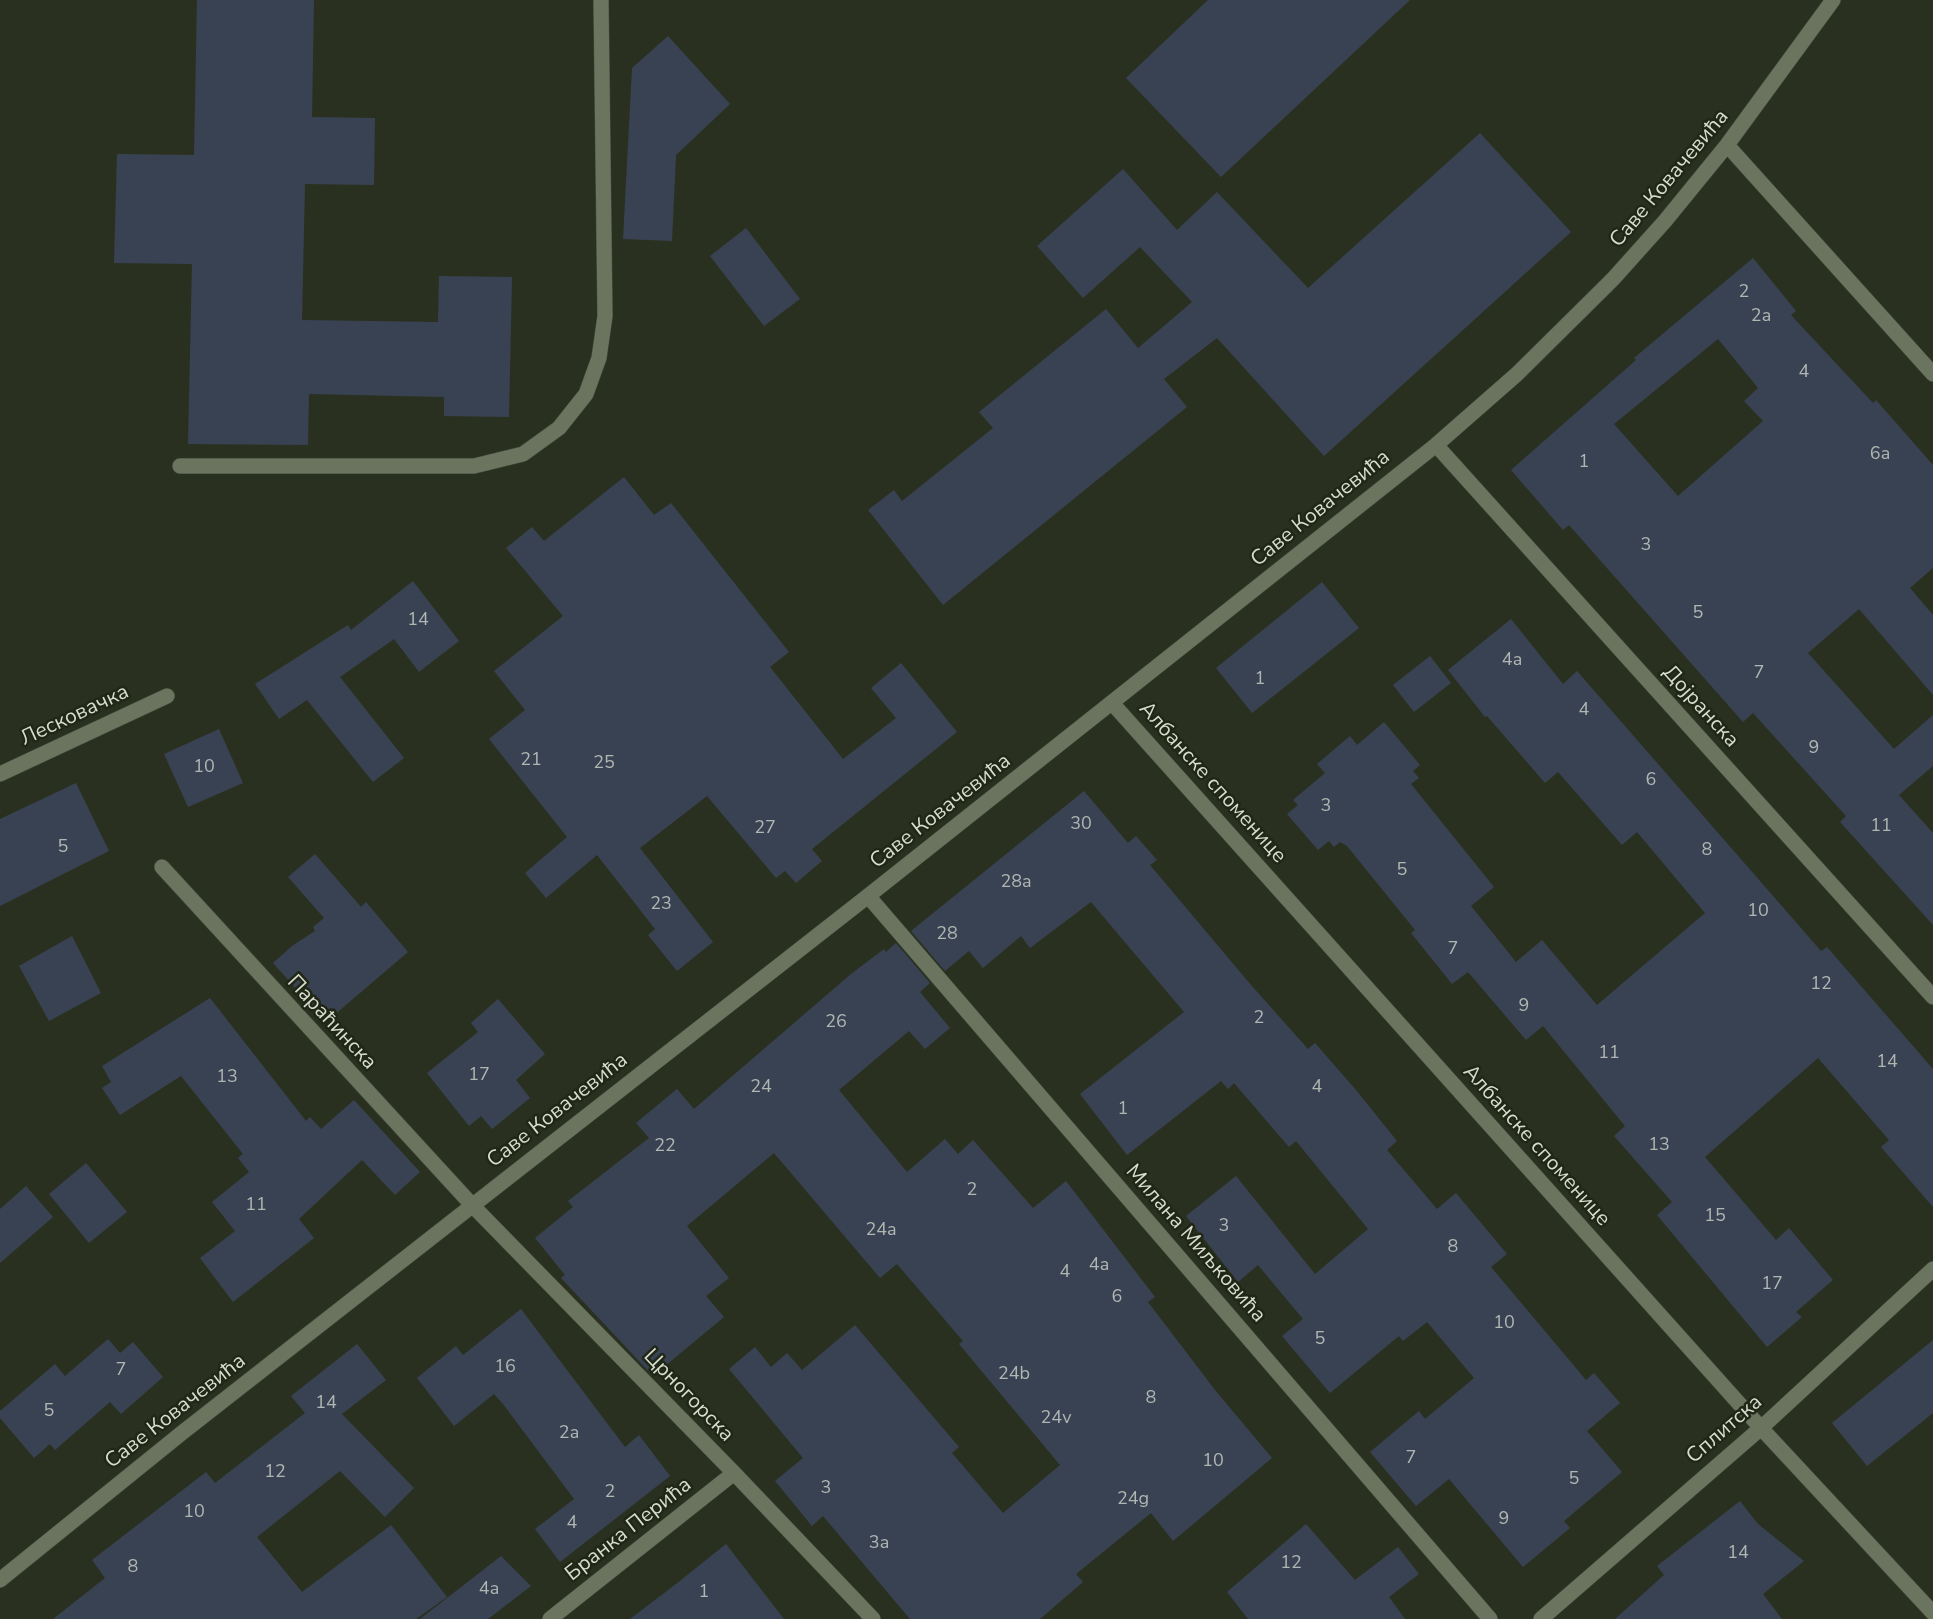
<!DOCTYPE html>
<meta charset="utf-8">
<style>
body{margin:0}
canvas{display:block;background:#2a301f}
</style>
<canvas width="1933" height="1619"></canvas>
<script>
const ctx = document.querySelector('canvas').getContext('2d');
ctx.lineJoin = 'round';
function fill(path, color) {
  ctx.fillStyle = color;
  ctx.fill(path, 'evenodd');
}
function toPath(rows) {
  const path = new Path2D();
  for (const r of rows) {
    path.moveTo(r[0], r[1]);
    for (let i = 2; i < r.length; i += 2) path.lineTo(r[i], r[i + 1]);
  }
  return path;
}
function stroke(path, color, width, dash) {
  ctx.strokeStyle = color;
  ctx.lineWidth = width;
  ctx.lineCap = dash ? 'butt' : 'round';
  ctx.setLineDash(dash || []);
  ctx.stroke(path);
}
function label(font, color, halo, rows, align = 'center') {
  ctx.font = font + ' "Nunito Sans",sans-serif';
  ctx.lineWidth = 5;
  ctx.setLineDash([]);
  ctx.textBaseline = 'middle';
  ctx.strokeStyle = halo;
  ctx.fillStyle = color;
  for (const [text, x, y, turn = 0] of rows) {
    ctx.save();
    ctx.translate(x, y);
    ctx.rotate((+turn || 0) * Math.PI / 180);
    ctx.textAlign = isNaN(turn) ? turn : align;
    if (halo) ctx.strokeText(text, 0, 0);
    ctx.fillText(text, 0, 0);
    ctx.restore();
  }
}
fill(toPath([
 [197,0,314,0,312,117,375,118,374,185,305,184,302,320,438,322,439,276,512,277,509,417,444,416,444,397,309,394,308,445,188,444,192,264,114,263,117,154,194,155],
 [1208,0,1410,0,1221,177,1126,78],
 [668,36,730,104,676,155,672,241,623,239,632,68],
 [1480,133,1571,232,1324,456,1217,338,1164,379,1187,407,943,605,868,510,894,490,902,501,993,428,979,412,1106,309,1138,348,1192,302,1140,247,1083,298,1037,246,1123,169,1177,230,1217,192,1308,288],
 [746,228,800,299,764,326,710,256],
 [1753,258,1796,311,1791,315,1873,403,1876,400,1933,465,1933,568,1910,588,1933,615,1933,695,1859,609,1808,653,1894,749,1933,715,1933,766,1899,795,1933,833,1933,925,1840,822,1846,816,1753,713,1743,722,1569,525,1563,530,1511,470,1636,360,1634,358],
 [1718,339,1758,388,1744,401,1763,421,1678,496,1614,424],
 [624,477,654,515,671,503,789,652,770,667,843,759,896,718,871,688,901,663,957,732,812,849,822,861,796,883,785,871,776,878,707,796,640,848,713,942,677,971,648,935,655,929,597,855,546,898,525,873,567,837,489,739,525,710,494,671,563,616,506,548,532,527,544,541],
 [413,581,459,641,419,672,394,639,340,677,404,758,373,782,307,700,279,719,255,684,348,625,351,630],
 [1322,582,1359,628,1252,713,1216,668],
 [1511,619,1563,684,1577,671,1821,951,1827,947,1933,1069,1933,1207,1881,1147,1889,1140,1818,1058,1705,1157,1776,1240,1789,1228,1833,1280,1796,1312,1802,1317,1767,1347,1657,1215,1672,1202,1614,1136,1625,1126,1543,1026,1526,1040,1468,972,1452,984,1411,933,1415,930,1347,846,1340,842,1334,847,1329,841,1318,850,1287,814,1298,805,1293,800,1325,773,1317,764,1350,736,1357,745,1384,722,1420,765,1413,771,1419,778,1411,784,1494,887,1471,906,1516,962,1542,940,1597,1005,1705,913,1637,832,1622,845,1558,772,1545,783,1487,716,1485,717,1448,670],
 [1430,656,1451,683,1414,712,1393,685],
 [219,729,243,783,188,807,164,754],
 [76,783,109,851,0,906,0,819],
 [1084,791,1128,843,1136,836,1157,860,1150,865,1251,985,1308,1049,1315,1043,1356,1090,1397,1141,1387,1150,1437,1209,1456,1193,1507,1254,1491,1267,1586,1380,1594,1373,1620,1403,1587,1431,1622,1472,1564,1521,1570,1528,1523,1567,1449,1479,1416,1506,1370,1452,1419,1411,1425,1419,1474,1378,1427,1322,1403,1341,1399,1336,1330,1393,1282,1336,1303,1319,1258,1265,1238,1282,1186,1216,1236,1176,1315,1274,1368,1229,1296,1141,1289,1147,1234,1083,1228,1089,1221,1081,1127,1155,1080,1094,1184,1012,1091,902,1030,948,1021,936,983,968,969,951,945,971,911,931],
 [315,854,361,907,366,902,408,952,326,1022,273,963,292,946,315,931,313,927,324,918,288,877],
 [72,936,101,993,49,1021,19,966],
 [896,943,930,983,920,992,950,1028,925,1049,909,1031,839,1090,907,1172,945,1139,958,1154,973,1140,1033,1208,1066,1181,1155,1297,1148,1302,1215,1390,1272,1458,1173,1541,1151,1513,1076,1574,1083,1582,1040,1619,910,1619,823,1516,812,1526,775,1481,803,1458,729,1369,755,1347,771,1367,787,1353,802,1370,855,1325,959,1447,952,1453,1003,1513,1060,1465,959,1344,963,1341,897,1264,880,1278,774,1153,687,1226,729,1278,706,1296,724,1317,653,1376,561,1278,565,1275,535,1238,573,1207,568,1201,649,1138,636,1123,677,1089,694,1109,851,974,884,949,886,952],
 [210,998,306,1121,310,1117,321,1129,354,1100,420,1172,395,1195,362,1160,299,1219,314,1238,233,1302,200,1258,235,1231,212,1202,249,1172,238,1158,243,1154,181,1076,120,1115,102,1088,111,1082,102,1066],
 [498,999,545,1054,516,1080,530,1098,492,1129,481,1116,469,1126,427,1073,478,1032,471,1023],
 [86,1163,127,1212,89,1243,49,1194],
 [26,1186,53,1217,0,1263,0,1209],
 [521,1309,625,1447,639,1435,670,1476,560,1562,535,1529,574,1499,503,1404,494,1394,454,1426,417,1378,456,1346,463,1355],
 [108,1339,120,1353,133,1342,163,1377,121,1414,110,1402,55,1450,50,1444,34,1458,0,1418,0,1411,55,1364,65,1376],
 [1933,1340,1933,1413,1867,1466,1832,1423],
 [357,1344,386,1380,342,1414,414,1488,385,1517,340,1471,257,1537,302,1592,391,1525,447,1597,416,1619,53,1619,105,1578,92,1560,206,1472,215,1483,305,1413,291,1396],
 [1740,1501,1758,1524,1804,1561,1763,1594,1782,1619,1615,1619,1664,1575,1657,1566],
 [1306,1524,1355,1580,1398,1547,1419,1574,1389,1597,1405,1619,1248,1619,1227,1592],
 [726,1544,784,1619,630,1619,676,1584],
 [501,1556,531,1586,488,1619,420,1619]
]), '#394253');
const service = toPath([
 [180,466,474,466,523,454,559,428,586,394,599,358,605,316,601,0]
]);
const minor = toPath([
 [1727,145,1933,374],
 [1436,445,1933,997],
 [1112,703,1761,1428,1933,1613],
 [0,774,167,696],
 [162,867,472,1205,734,1473,873,1619],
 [868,896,1490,1619],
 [0,1580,183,1432,868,896,1436,445,1517,374,1613,279,1665,221,1727,145,1833,0],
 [550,1619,734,1473],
 [1541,1619,1761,1428,1933,1269]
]);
stroke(service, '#454b3c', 16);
stroke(minor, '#454b3c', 16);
stroke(service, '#6b745f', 15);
stroke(minor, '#6b745f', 15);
label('18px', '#b0b6b2', null, [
 ["2",1744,293],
 ["2a",1761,317],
 ["4",1804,373],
 ["6a",1880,455],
 ["1",1584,463],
 ["3",1646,546],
 ["5",1698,614],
 ["14",418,621],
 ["4a",1512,661],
 ["7",1759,674],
 ["1",1260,680],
 ["4",1584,711],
 ["9",1814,749],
 ["21",531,761],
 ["25",604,764],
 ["10",204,768],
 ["6",1651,781],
 ["3",1326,807],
 ["30",1081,825],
 ["11",1881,827],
 ["27",765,829],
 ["5",63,848],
 ["8",1707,851],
 ["5",1402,871],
 ["28a",1016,883],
 ["23",661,905],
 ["10",1758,912],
 ["28",947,935],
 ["7",1453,950],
 ["12",1821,985],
 ["9",1524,1007],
 ["2",1259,1019],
 ["26",836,1023],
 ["11",1609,1054],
 ["14",1887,1063],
 ["17",479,1076],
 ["13",227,1078],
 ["24",761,1088],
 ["4",1317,1088],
 ["1",1123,1110],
 ["13",1659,1146],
 ["22",665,1147],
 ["2",972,1191],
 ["11",256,1206],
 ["15",1715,1217],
 ["3",1224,1227],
 ["24a",881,1231],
 ["8",1453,1248],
 ["4a",1099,1266],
 ["4",1065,1273],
 ["17",1772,1285],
 ["6",1117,1298],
 ["10",1504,1324],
 ["5",1320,1340],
 ["16",505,1368],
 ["7",121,1371],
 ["24b",1014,1375],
 ["8",1151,1399],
 ["14",326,1404],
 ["5",49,1412],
 ["24v",1056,1419],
 ["2a",569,1434],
 ["7",1411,1459],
 ["10",1213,1462],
 ["12",275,1473],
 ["5",1574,1480],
 ["3",826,1489],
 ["2",610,1493],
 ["24g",1133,1500],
 ["10",194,1513],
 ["9",1504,1520],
 ["4",572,1524],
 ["3a",879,1544],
 ["14",1738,1554],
 ["12",1291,1564],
 ["8",133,1568],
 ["4a",489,1590],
 ["1",704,1593]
]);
label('21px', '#d7dcd1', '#202715', [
 ["Саве Ковачевића",1670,179,-50],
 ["Саве Ковачевића",1321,509,-39],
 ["Дојранска",1700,707,48],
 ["Лесковачка",75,716,-25],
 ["Албанске споменице",1212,783,48],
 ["Саве Ковачевића",941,812,-38],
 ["Параћинска",331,1023,47],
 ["Саве Ковачевића",558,1111,-38],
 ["Албанске споменице",1536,1146,48],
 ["Милана Миљковића",1195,1244,49],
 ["Црногорска",688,1396,46],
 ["Саве Ковачевића",176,1412,-38],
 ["Сплитска",1725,1430,-41],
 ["Бранка Перића",629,1530,-38]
]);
</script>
